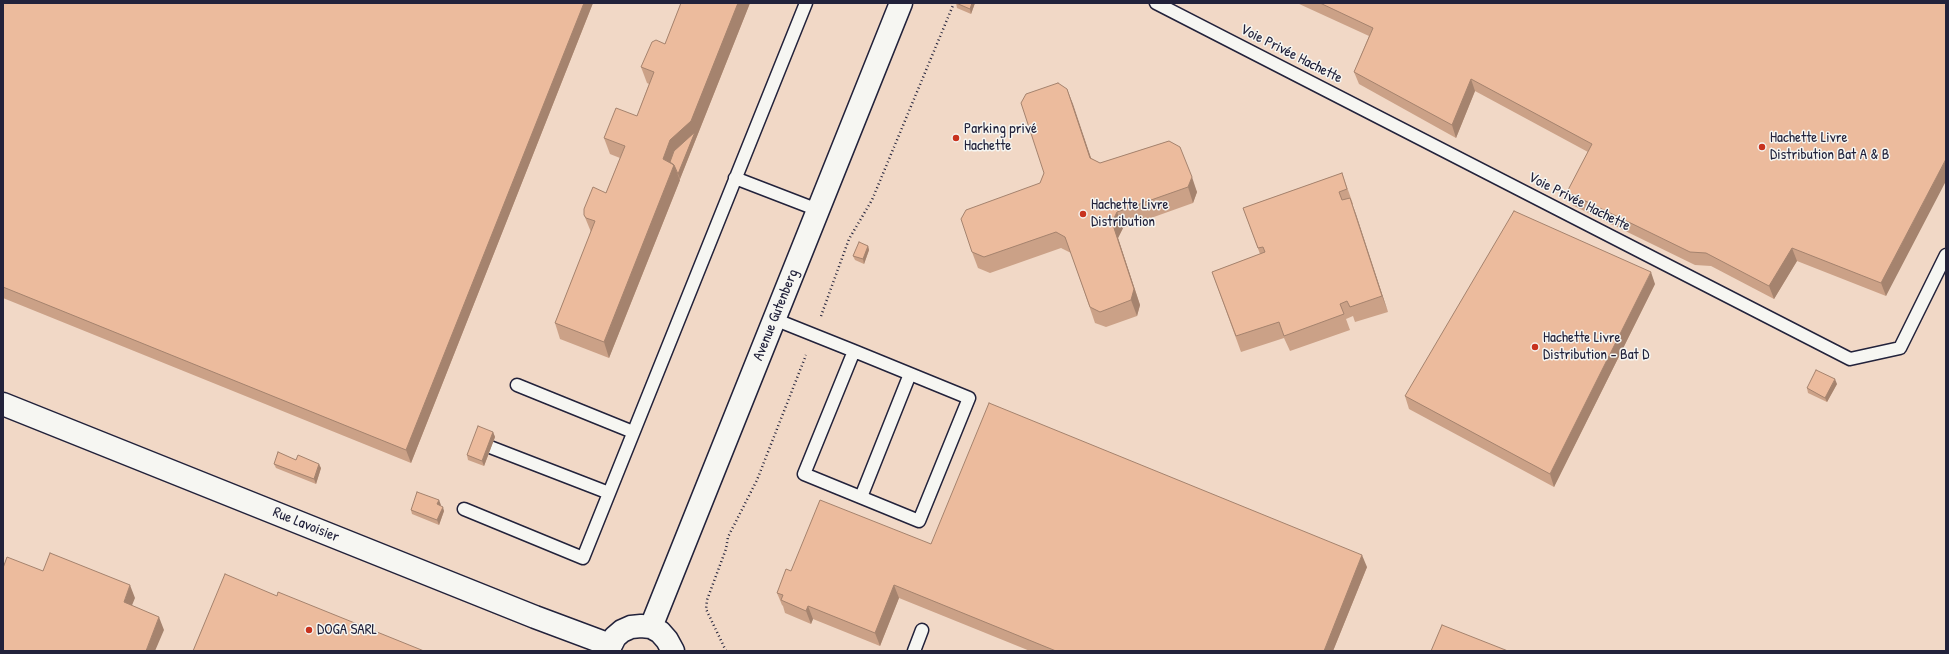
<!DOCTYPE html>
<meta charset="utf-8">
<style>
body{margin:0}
#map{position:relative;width:1949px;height:654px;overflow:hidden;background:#f3e4d8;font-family:"Patrick Hand",sans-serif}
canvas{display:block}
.frame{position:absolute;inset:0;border:4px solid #22223b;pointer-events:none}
</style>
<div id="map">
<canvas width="1949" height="654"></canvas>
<div class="frame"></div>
</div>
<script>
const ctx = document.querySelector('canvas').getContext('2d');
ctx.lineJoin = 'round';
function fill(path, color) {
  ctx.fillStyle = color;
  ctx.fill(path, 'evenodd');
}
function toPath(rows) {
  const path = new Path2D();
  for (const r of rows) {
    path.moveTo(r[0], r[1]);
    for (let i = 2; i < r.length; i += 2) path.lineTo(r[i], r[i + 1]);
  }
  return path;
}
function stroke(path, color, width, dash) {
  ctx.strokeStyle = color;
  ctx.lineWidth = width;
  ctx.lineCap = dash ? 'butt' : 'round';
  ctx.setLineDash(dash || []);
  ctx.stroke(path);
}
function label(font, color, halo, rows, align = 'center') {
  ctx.font = font + ' "Patrick Hand",sans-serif';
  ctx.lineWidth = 3;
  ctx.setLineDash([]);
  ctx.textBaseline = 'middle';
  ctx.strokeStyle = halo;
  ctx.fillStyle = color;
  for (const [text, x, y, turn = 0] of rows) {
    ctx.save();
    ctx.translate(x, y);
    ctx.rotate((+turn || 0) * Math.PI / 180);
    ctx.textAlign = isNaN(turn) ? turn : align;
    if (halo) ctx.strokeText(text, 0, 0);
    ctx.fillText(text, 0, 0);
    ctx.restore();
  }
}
fill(toPath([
 [3,3,1946,3,1946,651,3,651]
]), '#f1d8c6');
const lane = toPath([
 [1156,3,1850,359,1900,348,1946,255],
 [735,178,818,210],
 [774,319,854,351,969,398,919,521,804,474,854,351],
 [517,385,633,432],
 [490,447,609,493],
 [861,497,910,374],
 [464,509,583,558,806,3],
 [914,651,922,630]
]);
const street = toPath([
 [3,404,535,617,610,645],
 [651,627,901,3],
 [608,651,615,637,622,631,631,627,641,626,651,627,660,632,667,640,673,651]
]);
stroke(lane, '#22223b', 15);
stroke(street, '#22223b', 25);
stroke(toPath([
 [821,316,849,239,872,200,954,3],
 [726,651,706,609,707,600,726,549,728,537,757,480,806,355]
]), '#22223b', 2.5, [1, 3]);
stroke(lane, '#f6f6f2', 12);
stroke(street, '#f6f6f2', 22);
fill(toPath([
 [3,3,593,3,411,463,3,298],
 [681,3,750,3,680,179,679,179,680,180,609,358,560,339,555,323,591,232,584,215,606,193,620,158,610,154,604,138,637,116,649,84,647,83,641,67,665,44],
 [956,3,975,3,971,14,957,8],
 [1297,3,1946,3,1886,296,1797,261,1774,299,1711,266,1695,265,1572,205,1567,192,1588,152,1475,91,1456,138,1359,84,1354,72,1369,36],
 [1067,89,1091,158,1100,163,1169,141,1197,192,1193,203,1123,228,1118,238,1140,305,1137,316,1106,327,1095,323,1071,253,1061,248,990,273,978,268,972,252,1040,183,1044,173],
 [1342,173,1353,204,1352,205,1388,312,1355,322,1353,316,1346,319,1350,330,1290,351,1284,338,1241,352,1212,272,1260,254,1243,208],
 [868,246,869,250,864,264,855,260,853,256],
 [1655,284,1554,487,1409,409,1405,396],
 [1837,384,1827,402,1808,393,1807,388],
 [493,432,495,437,484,466,468,460,467,455],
 [296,460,321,468,316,484,276,468,274,464],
 [439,500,440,506,444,511,439,525,412,514,411,510],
 [931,544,1367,567,1333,651,1030,651,899,598,880,646,813,619,811,624,785,613,783,606,782,605,777,593]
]), '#cba187');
fill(toPath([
 [584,3,593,3,411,463,406,450],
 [738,3,750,3,680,179,678,174,676,156,670,171,663,159,670,140],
 [972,3,975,3,971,14,970,9],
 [1471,79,1475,91,1456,138,1452,125],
 [1067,89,1073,104,1096,173,1090,158],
 [1946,159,1946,181,1886,296,1881,283],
 [674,165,680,180,609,358,604,342],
 [1192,177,1197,192,1193,203,1188,187],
 [1350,198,1356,214,1388,312,1382,296],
 [1117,212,1123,228,1118,238,1140,305,1137,316,1131,300,1112,222],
 [868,246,869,250,864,264,863,259],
 [1792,248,1797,261,1774,299,1769,286],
 [1651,272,1655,284,1554,487,1550,474],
 [1835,379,1837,384,1827,402,1825,398],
 [493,432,495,437,484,466,482,461],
 [319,464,321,468,316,484,314,479],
 [439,500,441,505,439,509,437,504],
 [443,507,444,511,439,525,437,520],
 [1362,555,1367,567,1333,651,1324,651],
 [130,585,135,598,128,615,124,602],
 [894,585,899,598,880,646,875,633],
 [808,606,813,619,811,624,806,611],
 [159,617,164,630,155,651,146,651]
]), '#a5836e');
const building = toPath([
 [3,3,584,3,406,450,3,287,3,3],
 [681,3,738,3,691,121,670,140,663,159,674,165,604,342,555,323,595,221,586,218,584,215,584,209,593,187,606,193,625,146,604,138,616,108,637,116,654,72,641,67,652,42,656,40,665,44,681,3],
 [956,3,972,3,970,9,956,3],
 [1320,3,1946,3,1946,159,1881,283,1792,248,1769,286,1706,253,1690,252,1567,192,1592,144,1471,79,1452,125,1354,72,1373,28,1320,3],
 [1058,83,1067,89,1090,158,1100,163,1169,141,1180,147,1192,177,1188,187,1117,212,1112,222,1134,289,1131,300,1100,312,1090,307,1065,237,1056,232,984,257,972,252,961,219,966,210,1040,183,1044,173,1021,103,1026,94,1058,83],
 [695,132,678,174,674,165,670,162,674,151,695,132],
 [1342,173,1347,189,1339,192,1342,200,1350,198,1382,296,1350,307,1347,301,1340,304,1344,314,1284,336,1279,322,1236,336,1212,272,1265,252,1263,247,1258,248,1243,208,1342,173],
 [1514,211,1651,272,1550,474,1405,396,1514,211],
 [859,242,868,246,863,259,853,256,859,242],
 [1816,370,1835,379,1825,398,1807,388,1816,370],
 [989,403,1362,555,1324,651,1056,651,894,585,875,633,808,606,806,611,781,600,783,595,777,593,786,569,791,571,820,500,931,544,989,403],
 [478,426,493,432,482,461,467,455,478,426],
 [278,452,296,460,298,455,319,464,314,479,274,464,278,452],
 [417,492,439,500,437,504,443,507,437,520,411,510,417,492],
 [50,553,130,585,124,602,159,617,146,651,3,651,3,568,7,557,43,571,50,553],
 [225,574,277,596,278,592,424,651,193,651,225,574],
 [1442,625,1508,651,1431,651,1442,625]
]);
fill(building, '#ecbb9d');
stroke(building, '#a5836e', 1);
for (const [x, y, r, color] of [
 [956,138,4,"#c8321e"],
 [1762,147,4,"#c8321e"],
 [1083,214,4,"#c8321e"],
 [1535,347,4,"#c8321e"],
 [309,630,4,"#c8321e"]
]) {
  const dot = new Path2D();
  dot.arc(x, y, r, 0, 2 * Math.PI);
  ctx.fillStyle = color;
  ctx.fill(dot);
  stroke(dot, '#f6f6f2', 1.5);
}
label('15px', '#22223b', '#f6f6f2', [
 ["Voie Privée Hachette",1291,54,27],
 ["Voie Privée Hachette",1579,202,27],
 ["Avenue Gutenberg",776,315,-68],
 ["Rue Lavoisier",306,525,22]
]);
label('15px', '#22223b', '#f6f6f2', [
 ["Parking privé",964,129],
 ["Hachette",964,146],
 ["Hachette Livre",1770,138],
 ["Distribution Bat A & B",1770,155],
 ["Hachette Livre",1091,205],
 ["Distribution",1091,222],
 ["Hachette Livre",1543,338],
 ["Distribution - Bat D",1543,355],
 ["DOGA SARL",317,630]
], 'left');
</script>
